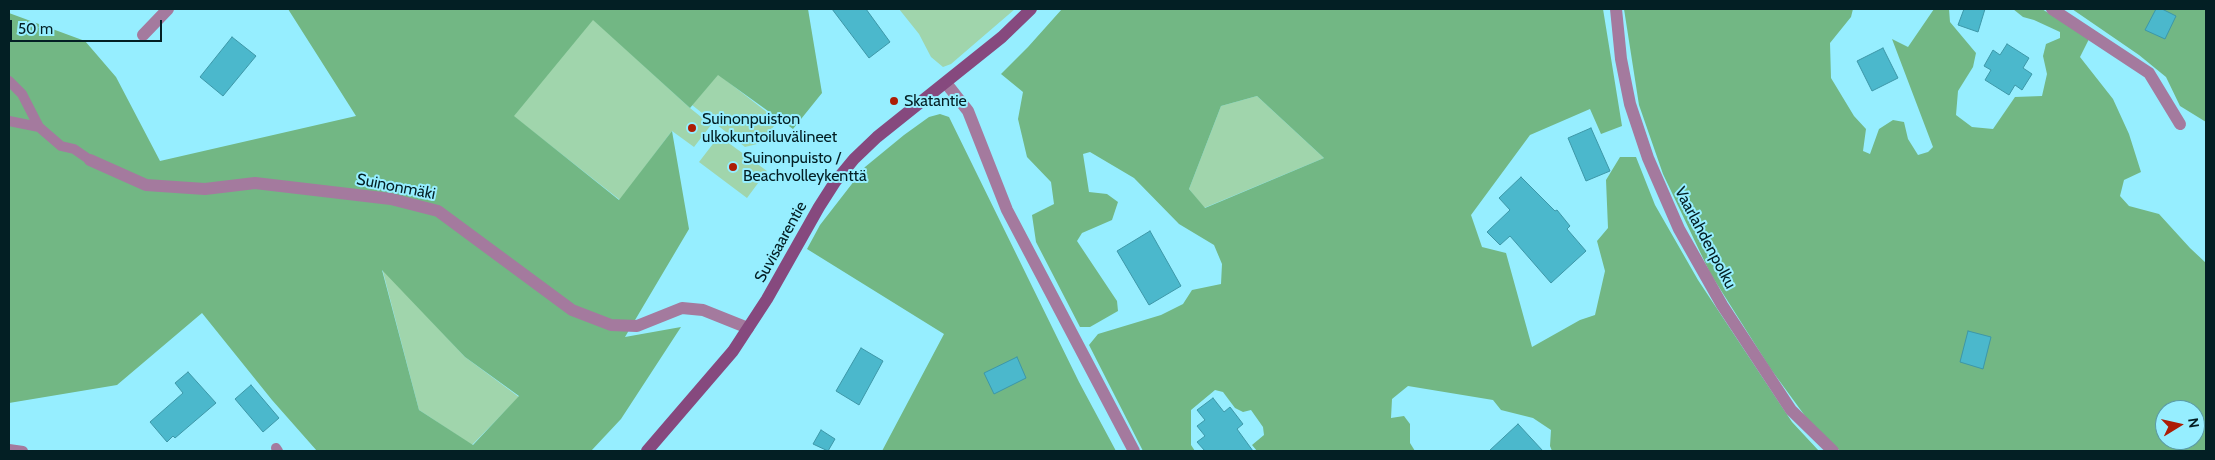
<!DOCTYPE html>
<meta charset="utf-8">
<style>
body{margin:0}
#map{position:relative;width:2215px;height:460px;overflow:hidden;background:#96eeff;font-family:Cabin,sans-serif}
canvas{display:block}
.frame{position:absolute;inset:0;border:10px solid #031f24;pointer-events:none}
.north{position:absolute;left:2155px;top:400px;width:50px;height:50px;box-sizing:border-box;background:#96eeff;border:1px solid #5b9ba7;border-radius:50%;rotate:81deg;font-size:14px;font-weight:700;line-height:20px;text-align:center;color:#031f24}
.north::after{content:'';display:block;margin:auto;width:18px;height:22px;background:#ac1d05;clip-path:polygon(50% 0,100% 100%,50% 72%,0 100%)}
.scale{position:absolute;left:10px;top:20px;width:152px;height:22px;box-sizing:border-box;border:2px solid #031f24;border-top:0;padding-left:6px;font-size:15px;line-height:18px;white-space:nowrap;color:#031f24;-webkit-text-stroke:4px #96eeff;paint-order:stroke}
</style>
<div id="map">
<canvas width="2215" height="460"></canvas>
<div class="frame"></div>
<div class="north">N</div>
<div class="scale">50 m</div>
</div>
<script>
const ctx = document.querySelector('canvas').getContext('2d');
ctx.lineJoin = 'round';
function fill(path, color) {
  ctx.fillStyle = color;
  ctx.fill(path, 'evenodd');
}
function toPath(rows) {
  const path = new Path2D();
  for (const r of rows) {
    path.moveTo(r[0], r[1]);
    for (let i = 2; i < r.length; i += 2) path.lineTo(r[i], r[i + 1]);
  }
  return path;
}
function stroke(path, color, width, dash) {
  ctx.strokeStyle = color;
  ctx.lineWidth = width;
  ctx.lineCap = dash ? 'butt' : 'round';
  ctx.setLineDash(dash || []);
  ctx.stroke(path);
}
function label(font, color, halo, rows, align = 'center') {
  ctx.font = font + ' Cabin,sans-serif';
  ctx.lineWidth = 4;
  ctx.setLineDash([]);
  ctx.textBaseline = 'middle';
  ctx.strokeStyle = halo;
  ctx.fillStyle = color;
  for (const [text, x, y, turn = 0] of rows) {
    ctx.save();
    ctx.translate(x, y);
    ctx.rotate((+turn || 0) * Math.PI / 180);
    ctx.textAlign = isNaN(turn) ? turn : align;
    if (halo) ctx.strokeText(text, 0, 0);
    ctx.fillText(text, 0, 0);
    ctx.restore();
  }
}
fill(toPath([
 [899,9,1015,9,951,64,943,67,931,57,919,34],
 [593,19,690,108,711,125,694,147,672,131,620,200,513,116],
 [718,74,768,113,774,126,761,143,745,147,692,105],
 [1257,96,1324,158,1204,208,1189,189,1221,106],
 [719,136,767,171,747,198,699,162],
 [382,268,465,357,519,397,472,445,419,410]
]), '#a0d5ac');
fill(toPath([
 [288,9,808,9,822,93,793,129,718,75,690,108,593,20,514,116,619,200,672,131,689,229,625,337,681,327,621,419,591,451,317,451,272,400,202,313,117,385,9,403,9,13,85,41,116,77,160,161,356,116],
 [382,270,465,357,519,396,473,445,419,410],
 [1062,9,1603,9,1622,126,1601,134,1590,109,1530,135,1471,215,1482,247,1506,253,1532,347,1580,320,1595,315,1605,271,1597,241,1608,228,1606,180,1620,157,1636,157,1655,205,1698,280,1792,422,1819,451,1552,451,1550,446,1551,430,1533,418,1501,410,1493,400,1408,386,1392,399,1391,418,1404,416,1410,424,1410,443,1415,451,1257,451,1252,445,1264,435,1263,427,1251,410,1243,412,1235,408,1223,392,1215,390,1191,410,1191,445,1195,451,1143,451,1089,345,1098,334,1161,315,1183,304,1192,290,1221,284,1222,264,1214,245,1179,224,1134,178,1090,152,1083,154,1089,192,1107,194,1118,202,1112,220,1082,233,1077,241,1117,301,1118,311,1090,327,1080,327,1036,242,1032,215,1054,204,1051,182,1027,157,1018,119,1023,92,1001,74,1028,47],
 [1257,96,1324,158,1205,208,1189,189,1221,106],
 [1624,9,1853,9,1851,17,1830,43,1831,78,1854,116,1866,129,1863,151,1870,154,1879,129,1893,120,1904,122,1908,139,1918,155,1928,152,1933,147,1892,39,1908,47,1934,9,1949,9,1950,22,1976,53,1973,67,1958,91,1956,115,1972,127,1993,129,2015,97,2042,96,2047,74,2043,56,2046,44,2060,38,2060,32,2034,20,2023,17,2013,9,2042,9,2089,39,2080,57,2113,99,2129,134,2141,172,2124,180,2120,196,2129,206,2159,214,2190,248,2206,263,2206,451,1840,451,1808,420,1770,368,1710,273,1663,174,1639,105],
 [2165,410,2195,410,2195,440,2165,440],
 [2072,9,2206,9,2206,122,2180,106,2166,77,2139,55],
 [940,114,949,117,1079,382,1116,451,882,451,944,334,807,249,820,225,865,167,904,135,929,117]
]), '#72b784');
const building = toPath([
 [832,9,866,9,890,42,869,58,832,9],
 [1964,9,1985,9,1978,32,1958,25,1964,9],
 [2156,9,2162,9,2176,16,2165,39,2145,30,2156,9],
 [232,37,256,56,223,96,200,77,232,37],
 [2007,44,2029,58,2023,68,2032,74,2022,90,2015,85,2009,95,1985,80,1991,70,1984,66,1993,50,2000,55,2007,44],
 [1883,48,1898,78,1872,91,1857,61,1883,48],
 [1591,128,1610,171,1586,181,1568,138,1591,128],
 [1521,177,1555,211,1557,210,1570,226,1567,229,1586,251,1551,283,1510,236,1500,245,1487,232,1510,210,1499,198,1521,177],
 [1150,231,1181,286,1149,305,1117,251,1150,231],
 [1968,331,1991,337,1983,369,1960,362,1968,331],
 [861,348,883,361,859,405,836,391,861,348],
 [1017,357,1026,378,994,394,984,373,1017,357],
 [188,372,216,403,175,438,173,436,167,442,150,422,183,393,175,383,188,372],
 [251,385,279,418,263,432,235,399,251,385],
 [1213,398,1224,412,1230,407,1243,424,1237,429,1253,451,1205,451,1197,442,1205,436,1197,426,1205,420,1197,410,1213,398],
 [1518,424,1543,451,1489,451,1518,424],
 [821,430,835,439,828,451,813,444,821,430]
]);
fill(building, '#4bb8cc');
stroke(building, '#3d97a8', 1);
stroke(toPath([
 [9,81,22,94,39,127],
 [9,121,39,127,61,146,74,149,90,160],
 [276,448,278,451],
 [9,449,23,451]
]), '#a47a9e', 10);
stroke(toPath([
 [1616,9,1621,59,1630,104,1648,158,1679,229,1722,305,1791,410,1833,451],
 [2052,9,2149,73,2180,124],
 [143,35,168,9],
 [946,83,968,111,1007,210,1134,451],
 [90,160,146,185,205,189,255,183,391,199,438,211,572,310,611,325,637,326,682,308,703,310,748,328]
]), '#a47a9e', 12);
stroke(toPath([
 [647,451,733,351,767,299,819,207,835,182,854,159,877,137,1002,37,1031,9]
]), '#86497e', 12);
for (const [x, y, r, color] of [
 [894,101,5,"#ac1d05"],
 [692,128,5,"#ac1d05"],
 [733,167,5,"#ac1d05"]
]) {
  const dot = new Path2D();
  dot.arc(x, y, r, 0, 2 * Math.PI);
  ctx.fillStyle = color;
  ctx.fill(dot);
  stroke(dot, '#96eeff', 2);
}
label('16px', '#031f24', '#96eeff', [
 ["Skatantie",904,101],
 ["Suinonpuiston",702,119],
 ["ulkokuntoiluvälineet",702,137],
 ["Suinonpuisto /",743,158],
 ["Beachvolleykenttä",743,176]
], 'left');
label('16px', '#031f24', '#96eeff', [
 ["Suinonmäki",396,187,11],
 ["Vaarlahdenpolku",1705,238,62],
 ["Suvisaarentie",781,242,-61]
]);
</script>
